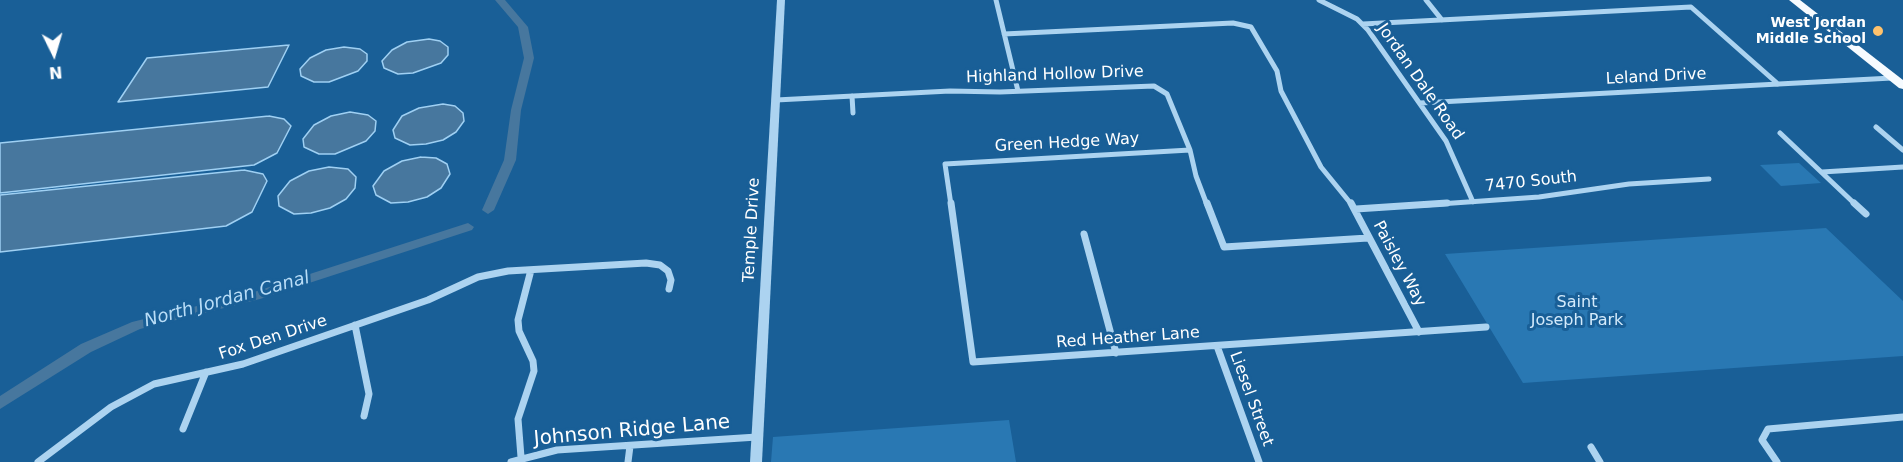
<!DOCTYPE html>
<style>
body{margin:0}
#map{position:relative;width:1903px;height:462px;overflow:hidden;background:#195f97;font-family:"DejaVu Sans",sans-serif}
canvas{display:block}
.north{position:absolute;left:24px;top:24px;width:60px;height:60px;-webkit-text-stroke:4px #195f97;paint-order:stroke;rotate:175deg;font-size:16px;font-weight:700;line-height:24px;text-align:center;color:#fff}
.north::after{content:'';display:block;margin:auto;width:21px;height:27px;background:#fff;clip-path:polygon(50% 0,100% 100%,50% 72%,0 100%)}
</style>
<div id="map">
<canvas width="1903" height="462"></canvas>
<div class="north">N</div>
</div>
<script>
const ctx = document.querySelector('canvas').getContext('2d');
ctx.lineJoin = 'round';
function fill(path, color) {
  ctx.fillStyle = color;
  ctx.fill(path, 'evenodd');
}
function toPath(rows) {
  const path = new Path2D();
  for (const r of rows) {
    path.moveTo(r[0], r[1]);
    for (let i = 2; i < r.length; i += 2) path.lineTo(r[i], r[i + 1]);
  }
  return path;
}
function stroke(path, color, width, dash) {
  ctx.strokeStyle = color;
  ctx.lineWidth = width;
  ctx.lineCap = dash ? 'butt' : 'round';
  ctx.setLineDash(dash || []);
  ctx.stroke(path);
}
function label(font, color, halo, rows, align = 'center') {
  ctx.font = font + ' "DejaVu Sans",sans-serif';
  ctx.lineWidth = 6;
  ctx.setLineDash([]);
  ctx.textBaseline = 'middle';
  ctx.strokeStyle = halo;
  ctx.fillStyle = color;
  for (const [text, x, y, turn = 0] of rows) {
    ctx.save();
    ctx.translate(x, y);
    ctx.rotate((+turn || 0) * Math.PI / 180);
    ctx.textAlign = isNaN(turn) ? turn : align;
    if (halo) ctx.strokeText(text, 0, 0);
    ctx.fillText(text, 0, 0);
    ctx.restore();
  }
}
fill(toPath([
 [1799,163,1821,183,1781,186,1760,165],
 [1826,228,1903,301,1903,356,1523,383,1445,254],
 [1009,420,1016,462,771,462,773,437]
]), '#2978b3');
const water = toPath([
 [429,39,440,41,448,47,448,55,441,63,413,73,398,74,384,68,382,61,392,50,407,42,429,39],
 [289,45,268,87,118,102,147,58,289,45],
 [344,47,360,49,367,54,367,61,358,71,329,82,314,82,301,76,300,69,310,58,326,50,344,47],
 [443,104,455,106,463,113,464,121,456,132,443,140,426,144,410,145,395,138,393,130,402,116,419,108,443,104],
 [350,112,368,115,376,121,375,131,366,141,335,154,319,154,304,147,303,139,314,125,331,116,350,112],
 [269,116,284,119,291,126,277,153,254,165,0,193,0,143,269,116],
 [421,157,436,158,447,164,450,174,441,188,427,197,408,202,391,203,376,195,373,186,384,171,402,161,421,157],
 [329,167,348,169,356,177,355,188,346,199,330,208,311,213,294,214,279,206,278,196,290,181,309,171,329,167],
 [244,170,263,174,267,181,252,212,226,226,0,252,0,195,244,170]
]);
fill(water, '#47779e');
stroke(water, '#9fd0f3', 1.5);
fill(toPath([
 [495,0,505,0,528,27,534,58,521,110,516,160,494,210,488,214,482,210,504,160,511,110,524,58,518,27,495,0],
 [468,223,474,227,472,230,260,299,140,329,91,352,0,409,0,396,81,344,132,322,254,292,468,223]
]), '#47779e');
stroke(toPath([
 [996,0,1018,91],
 [1319,0,1357,19,1368,30,1446,141,1473,202],
 [1426,0,1442,20],
 [1363,24,1691,7,1778,84],
 [1004,34,1233,23,1251,27,1277,71,1281,91,1321,167,1352,205],
 [852,96,853,113],
 [776,100,950,91,1000,92,1154,86,1167,94,1190,150,1196,176,1207,205],
 [1420,103,1892,78],
 [1876,127,1903,150],
 [1780,133,1856,205],
 [1822,172,1903,167],
 [951,205,945,164,1190,150],
 [1425,205,1539,197,1629,184,1709,179]
]), '#acd3f0', 5);
stroke(toPath([
 [951,203,973,362,1486,327],
 [1207,203,1224,247,1368,238],
 [1351,203,1419,332],
 [1854,203,1866,214],
 [1356,209,1447,203],
 [1084,234,1116,353],
 [355,325,369,394,364,416],
 [1217,346,1259,462],
 [183,429,206,372],
 [1591,447,1600,462],
 [521,457,518,419,534,371,533,361,519,331,518,320,531,270],
 [38,462,111,407,154,384,243,364,428,300,478,277,508,271,646,263,660,265,668,271,671,280,669,289],
 [511,462,557,450,757,437],
 [628,462,630,446],
 [1777,462,1762,440,1768,429,1903,417]
]), '#acd3f0', 7);
fill(toPath([
 [777,0,785,0,762,462,750,462,777,0]
]), '#acd3f0');
fill(toPath([
 [1789,0,1800,0,1903,80,1903,89,1899,88,1789,0]
]), '#f6fbff');
for (const [x, y, r, color] of [
 [1878,31,6,"#ffc26c"]
]) {
  const dot = new Path2D();
  dot.arc(x, y, r, 0, 2 * Math.PI);
  ctx.fillStyle = color;
  ctx.fill(dot);
  stroke(dot, '#195f97', 2);
}
label('bold 14px', '#fff', '#195f97', [
 ["West Jordan",1866,23],
 ["Middle School",1866,39]
], 'right');
label('16px', '#fff', '#195f97', [
 ["Highland Hollow Drive",1055,75,-2],
 ["Leland Drive",1656,77,-3],
 ["Jordan Dale Road",1420,82,55],
 ["Green Hedge Way",1067,143,-3],
 ["7470 South",1531,182,-6],
 ["Temple Drive",752,230,-87],
 ["Paisley Way",1399,264,62],
 ["Fox Den Drive",273,338,-18],
 ["Red Heather Lane",1128,338,-4],
 ["Liesel Street",1251,399,70]
]);
label('16px', '#d3eafb', '#195f97', [
 ["Saint",1577,303],
 ["Joseph Park",1577,321]
]);
label('italic 18px', '#b9ddf7', '#195f97', [
 ["North Jordan Canal",227,300,-15]
]);
label('20px', '#fff', '#195f97', [
 ["Johnson Ridge Lane",632,431,-5]
]);
</script>
